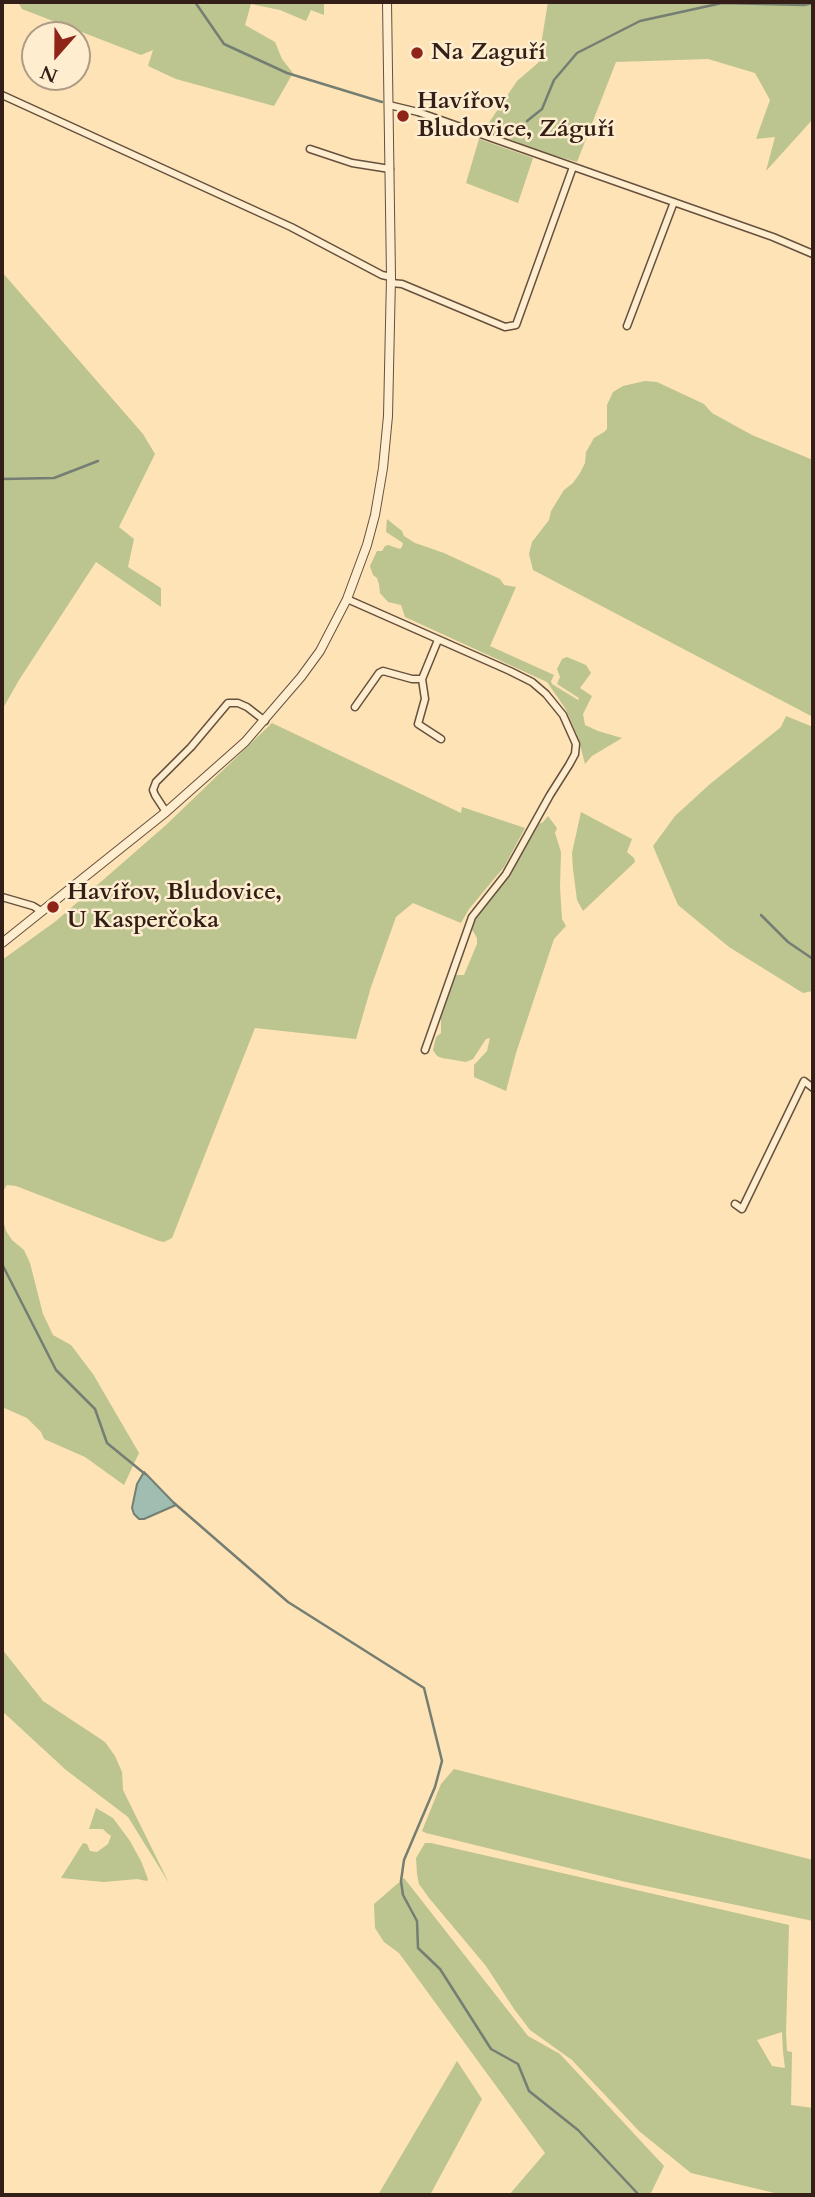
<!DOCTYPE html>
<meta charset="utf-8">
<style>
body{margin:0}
#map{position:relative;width:815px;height:2197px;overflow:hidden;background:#fde3b5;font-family:Cardo,serif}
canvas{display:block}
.frame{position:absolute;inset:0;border:4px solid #331f17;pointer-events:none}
.north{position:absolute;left:21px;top:21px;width:70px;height:70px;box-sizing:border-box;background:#feedcf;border:2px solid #ad9b85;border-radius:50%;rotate:201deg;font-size:19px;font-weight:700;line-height:28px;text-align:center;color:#331f17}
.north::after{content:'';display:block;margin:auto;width:24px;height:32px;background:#8f2418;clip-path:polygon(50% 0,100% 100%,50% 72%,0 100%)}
</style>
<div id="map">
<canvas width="815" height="2197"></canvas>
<div class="frame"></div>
<div class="north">N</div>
</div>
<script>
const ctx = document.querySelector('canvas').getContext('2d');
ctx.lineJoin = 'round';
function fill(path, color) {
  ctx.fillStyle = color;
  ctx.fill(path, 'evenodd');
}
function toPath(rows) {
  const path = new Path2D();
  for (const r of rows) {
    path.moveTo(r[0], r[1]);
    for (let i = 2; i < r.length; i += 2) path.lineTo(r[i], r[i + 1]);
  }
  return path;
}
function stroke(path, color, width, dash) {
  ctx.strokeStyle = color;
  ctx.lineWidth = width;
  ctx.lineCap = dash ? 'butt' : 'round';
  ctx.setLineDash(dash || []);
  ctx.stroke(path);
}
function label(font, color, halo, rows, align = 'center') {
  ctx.font = font + ' Cardo,serif';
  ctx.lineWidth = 5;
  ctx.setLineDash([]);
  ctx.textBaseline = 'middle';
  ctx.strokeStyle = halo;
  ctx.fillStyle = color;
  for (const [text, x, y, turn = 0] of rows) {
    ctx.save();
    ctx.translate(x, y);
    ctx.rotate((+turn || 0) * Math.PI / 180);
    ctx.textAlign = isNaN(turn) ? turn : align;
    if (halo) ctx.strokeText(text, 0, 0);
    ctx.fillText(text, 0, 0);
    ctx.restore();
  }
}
fill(toPath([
 [18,2,324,2,324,15,311,10,306,21,280,10,251,4,245,25,275,42,282,59,293,73,274,106,176,79,148,66,153,50,141,55,22,9],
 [548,2,813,2,813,119,766,171,775,137,756,139,770,100,755,73,708,59,616,62,577,162,549,154,484,130,517,81,538,63],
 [479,139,533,158,518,203,466,183],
 [2,272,143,434,155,454,119,527,134,539,128,567,161,588,161,607,96,562,19,680,2,710],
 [645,381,657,382,704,404,712,413,752,435,813,460,813,717,533,570,529,554,532,542,549,520,551,511,564,490,573,483,580,473,585,463,586,452,594,438,604,432,607,429,607,405,613,392,623,386],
 [387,519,402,531,404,536,415,543,444,553,500,579,504,585,516,587,490,646,554,675,551,681,552,684,578,700,579,698,557,684,560,677,557,669,562,659,567,657,586,665,591,673,580,688,592,696,583,714,585,725,598,731,622,738,592,756,585,764,578,737,565,708,547,682,405,617,401,605,388,602,380,593,379,584,377,578,373,575,370,566,377,551,382,551,385,546,388,545,400,549,402,547,403,543,386,532],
 [786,716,813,727,813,991,803,993,729,947,678,905,653,846,675,816,710,784,781,727],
 [272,723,461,813,462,807,525,828,504,867,469,909,461,923,413,903,396,917,371,987,356,1039,255,1028,172,1238,164,1242,159,1241,16,1186,7,1185,2,1193,2,960,56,921,166,825],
 [581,812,632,839,627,852,634,858,635,862,583,911,577,900,573,869,572,853],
 [548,816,557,828,555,833,561,852,560,887,562,919,566,926,554,939,516,1053,506,1091,474,1077,474,1065,487,1051,490,1038,486,1039,473,1059,466,1062,442,1058,437,1056,433,1050,436,1037,441,1033,441,1017,456,975,464,975,477,944,477,938,471,928,478,915,511,872,539,824,543,822],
 [2,1216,6,1231,12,1240,24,1250,30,1263,43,1314,53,1335,71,1345,93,1374,139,1453,124,1485,85,1457,44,1439,41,1432,27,1418,2,1407],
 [2,1649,43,1701,105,1742,115,1756,122,1772,123,1790,169,1883,128,1817,66,1770,2,1711],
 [454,1769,813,1860,813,1921,626,1882,426,1833,422,1831,441,1784],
 [96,1808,113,1818,130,1841,141,1861,148,1879,147,1881,137,1879,104,1882,61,1878,83,1843,87,1844,90,1851,97,1852,108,1844,111,1836,107,1833,103,1829,89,1829],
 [425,1843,431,1843,789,1925,786,2033,787,2051,792,2052,791,2105,813,2108,813,2195,783,2195,691,2173,639,2131,572,2060,530,2030,514,2009,486,1966,429,1898,419,1884,417,1874,416,1858],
 [782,2032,783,2052,785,2068,772,2066,757,2040],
 [404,1878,528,2036,560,2054,664,2166,650,2195,509,2195,545,2153,399,1953,384,1942,375,1928,374,1904],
 [457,2061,482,2099,430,2195,378,2195]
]), '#bcc490');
const water = toPath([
 [144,1472,176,1505,144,1519,139,1519,134,1514,132,1508,137,1484,144,1472]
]);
fill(water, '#9fbeb1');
stroke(water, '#747e73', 2);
stroke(toPath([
 [195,2,224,44,287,73,382,102],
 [527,121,542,109,554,80,577,53,640,21,722,3,804,5,813,3],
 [2,479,54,478,98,461],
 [761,915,788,942,813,959],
 [2,1264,56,1370,95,1409,107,1443,145,1474],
 [174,1503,288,1602,424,1688,442,1761,435,1787,404,1860,401,1881,403,1895,417,1921,418,1948,440,1969,491,2049,518,2064,529,2091,578,2130,639,2195]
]), '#747e73', 2.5);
const minor = toPath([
 [2,95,291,227,382,275,391,277],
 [389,105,418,112,773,237,813,254],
 [310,149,352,163,390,169],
 [391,283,402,284,505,327,516,325,573,167],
 [627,326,674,202],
 [347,599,510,671,532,682,546,694,563,715,576,744,575,754,569,765,550,795,506,874,472,917,425,1050],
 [422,679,425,699,418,724,441,739],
 [355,707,379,673,383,671,412,679,422,679,438,640],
 [166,812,155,795,153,790,156,782,191,747,228,703,238,703,247,707,265,721],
 [2,897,33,906,41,911],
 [735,1204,742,1209,804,1081,813,1088]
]);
const tertiary = toPath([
 [2,943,166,812,245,742,301,677,320,651,347,599,367,545,375,515,383,468,388,416,391,277,387,2]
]);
stroke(minor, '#66503e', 9);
stroke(tertiary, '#66503e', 10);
stroke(minor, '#feedcf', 6);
stroke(tertiary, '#feedcf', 8);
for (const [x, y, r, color] of [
 [417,53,7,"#8f2418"],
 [403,116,7,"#8f2418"],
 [53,907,7,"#8f2418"]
]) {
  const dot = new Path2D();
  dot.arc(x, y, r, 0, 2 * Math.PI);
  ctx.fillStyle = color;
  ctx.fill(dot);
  stroke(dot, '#feedcf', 2.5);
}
label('bold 24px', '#331f17', '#feedcf', [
 ["Na Zaguří",431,53],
 ["Havířov,",417,102],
 ["Bludovice, Záguří",417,130],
 ["Havířov, Bludovice,",67,893],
 ["U Kasperčoka",67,921]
], 'left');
</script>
